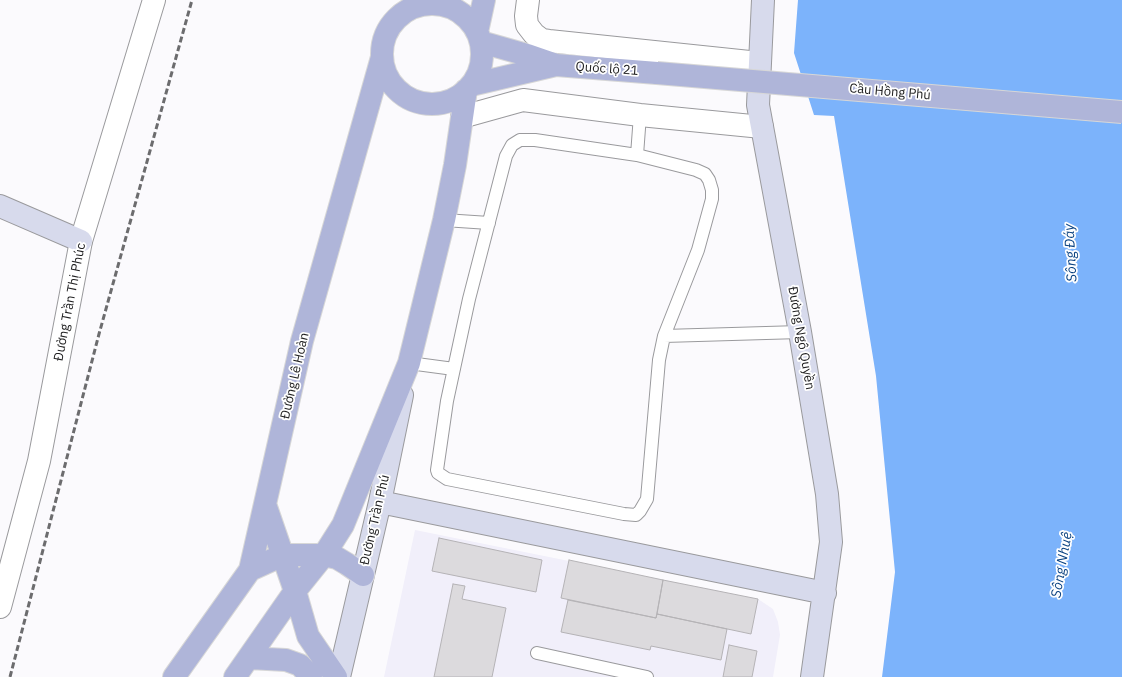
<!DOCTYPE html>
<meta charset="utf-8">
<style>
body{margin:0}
canvas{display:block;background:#fbfafd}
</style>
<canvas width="1122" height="677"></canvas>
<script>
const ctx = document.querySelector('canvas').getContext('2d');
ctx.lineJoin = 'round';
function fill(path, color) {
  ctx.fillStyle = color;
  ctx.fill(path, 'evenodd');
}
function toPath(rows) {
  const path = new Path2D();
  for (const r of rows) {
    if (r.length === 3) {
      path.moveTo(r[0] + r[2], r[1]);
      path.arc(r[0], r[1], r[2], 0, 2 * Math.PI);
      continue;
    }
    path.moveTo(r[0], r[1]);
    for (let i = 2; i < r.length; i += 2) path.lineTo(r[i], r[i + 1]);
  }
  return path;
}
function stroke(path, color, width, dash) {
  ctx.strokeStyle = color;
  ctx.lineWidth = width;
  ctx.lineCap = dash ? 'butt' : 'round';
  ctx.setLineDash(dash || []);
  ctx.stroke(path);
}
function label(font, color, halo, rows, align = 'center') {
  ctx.font = font + ' "IBM Plex Sans",sans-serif';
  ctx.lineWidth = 3.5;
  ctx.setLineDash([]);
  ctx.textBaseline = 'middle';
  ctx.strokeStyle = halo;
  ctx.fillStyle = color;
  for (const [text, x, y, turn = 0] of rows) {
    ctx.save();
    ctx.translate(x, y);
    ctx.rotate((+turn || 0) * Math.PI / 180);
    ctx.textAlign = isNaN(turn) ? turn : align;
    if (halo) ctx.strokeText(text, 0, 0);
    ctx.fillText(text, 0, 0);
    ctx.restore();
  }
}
fill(toPath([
 [415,530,758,599,773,609,778,622,780,635,773,677,384,677]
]), '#f1effa');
fill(toPath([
 [798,0,1122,0,1122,677,882,677,895,572,876,376,834,116,814,115,794,53]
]), '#7cb3fb');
const building = toPath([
 [439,538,542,560,536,592,432,571,439,538],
 [569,560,663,580,656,618,561,598,569,560],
 [663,580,758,599,751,634,657,614,663,580],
 [453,584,465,586,462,599,506,608,492,677,434,677,453,584],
 [568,600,656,618,657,614,727,629,721,660,651,646,650,650,561,632,568,600],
 [729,645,757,651,752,677,723,677,729,645]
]);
fill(building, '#dcdadd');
stroke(building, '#b5b3b6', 1);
const lane = toPath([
 [520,140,535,140,637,155,696,170,705,174,709,180,712,190,712,199,698,250,664,336,659,360,647,499,640,511,636,515,624,514,447,479,438,473,437,470,447,401,469,299,506,156,512,145,520,140],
 [637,155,640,115],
 [444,220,489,223],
 [664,336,800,332],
 [409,363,454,369],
 [537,653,647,677]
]);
const street = toPath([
 [528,0,526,16,527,25,534,34,542,40,549,41,759,63],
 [462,117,523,100,640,115,762,127],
 [0,607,39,461,81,241,154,0]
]);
const secondary = toPath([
 [763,0,758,105,800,332,827,494,831,542,812,677],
 [0,206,81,241],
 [380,502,825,593],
 [339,677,380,502,402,395]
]);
const primary = toPath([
 [432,54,50],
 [477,32,484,0],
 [481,42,527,55,556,65,657,73],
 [471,85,556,65],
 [265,504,295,591,308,636,336,677],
 [250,570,283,555,324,555,337,558,347,564,363,575],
 [249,658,286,660,300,665,311,677],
 [174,677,250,570,302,341,382,57],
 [235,677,295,591,324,555,343,525,409,363,444,220,455,165,466,90]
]);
stroke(lane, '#9a9a9d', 14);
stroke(street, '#9a9a9d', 24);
stroke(secondary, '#9a9a9d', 24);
stroke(primary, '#d7d7d7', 24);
stroke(lane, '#fff', 12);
stroke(street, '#fff', 22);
stroke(secondary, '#d7daec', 22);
stroke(primary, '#afb5d9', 22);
stroke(toPath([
 [10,677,99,334,192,0]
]), '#6c6c6e', 3, [6, 3]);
const primaryBridge = toPath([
 [657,73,1122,112]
]);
stroke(primaryBridge, '#d7d7d7', 24, []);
stroke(primaryBridge, '#afb5d9', 22);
label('13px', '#212122', '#fff', [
 ["Quốc lộ 21",607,69,4],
 ["Cầu Hồng Phú",890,92,5],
 ["Đường Trần Thị Phúc",70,302,-79],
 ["Đường Ngô Quyền",801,338,80],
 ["Đường Lê Hoàn",295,376,-77],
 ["Đường Trần Phú",375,520,-77]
]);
label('italic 14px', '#0b4382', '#fff', [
 ["Sông Đáy",1071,253,-93],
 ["Sông Nhuệ",1062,565,-80]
]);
</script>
